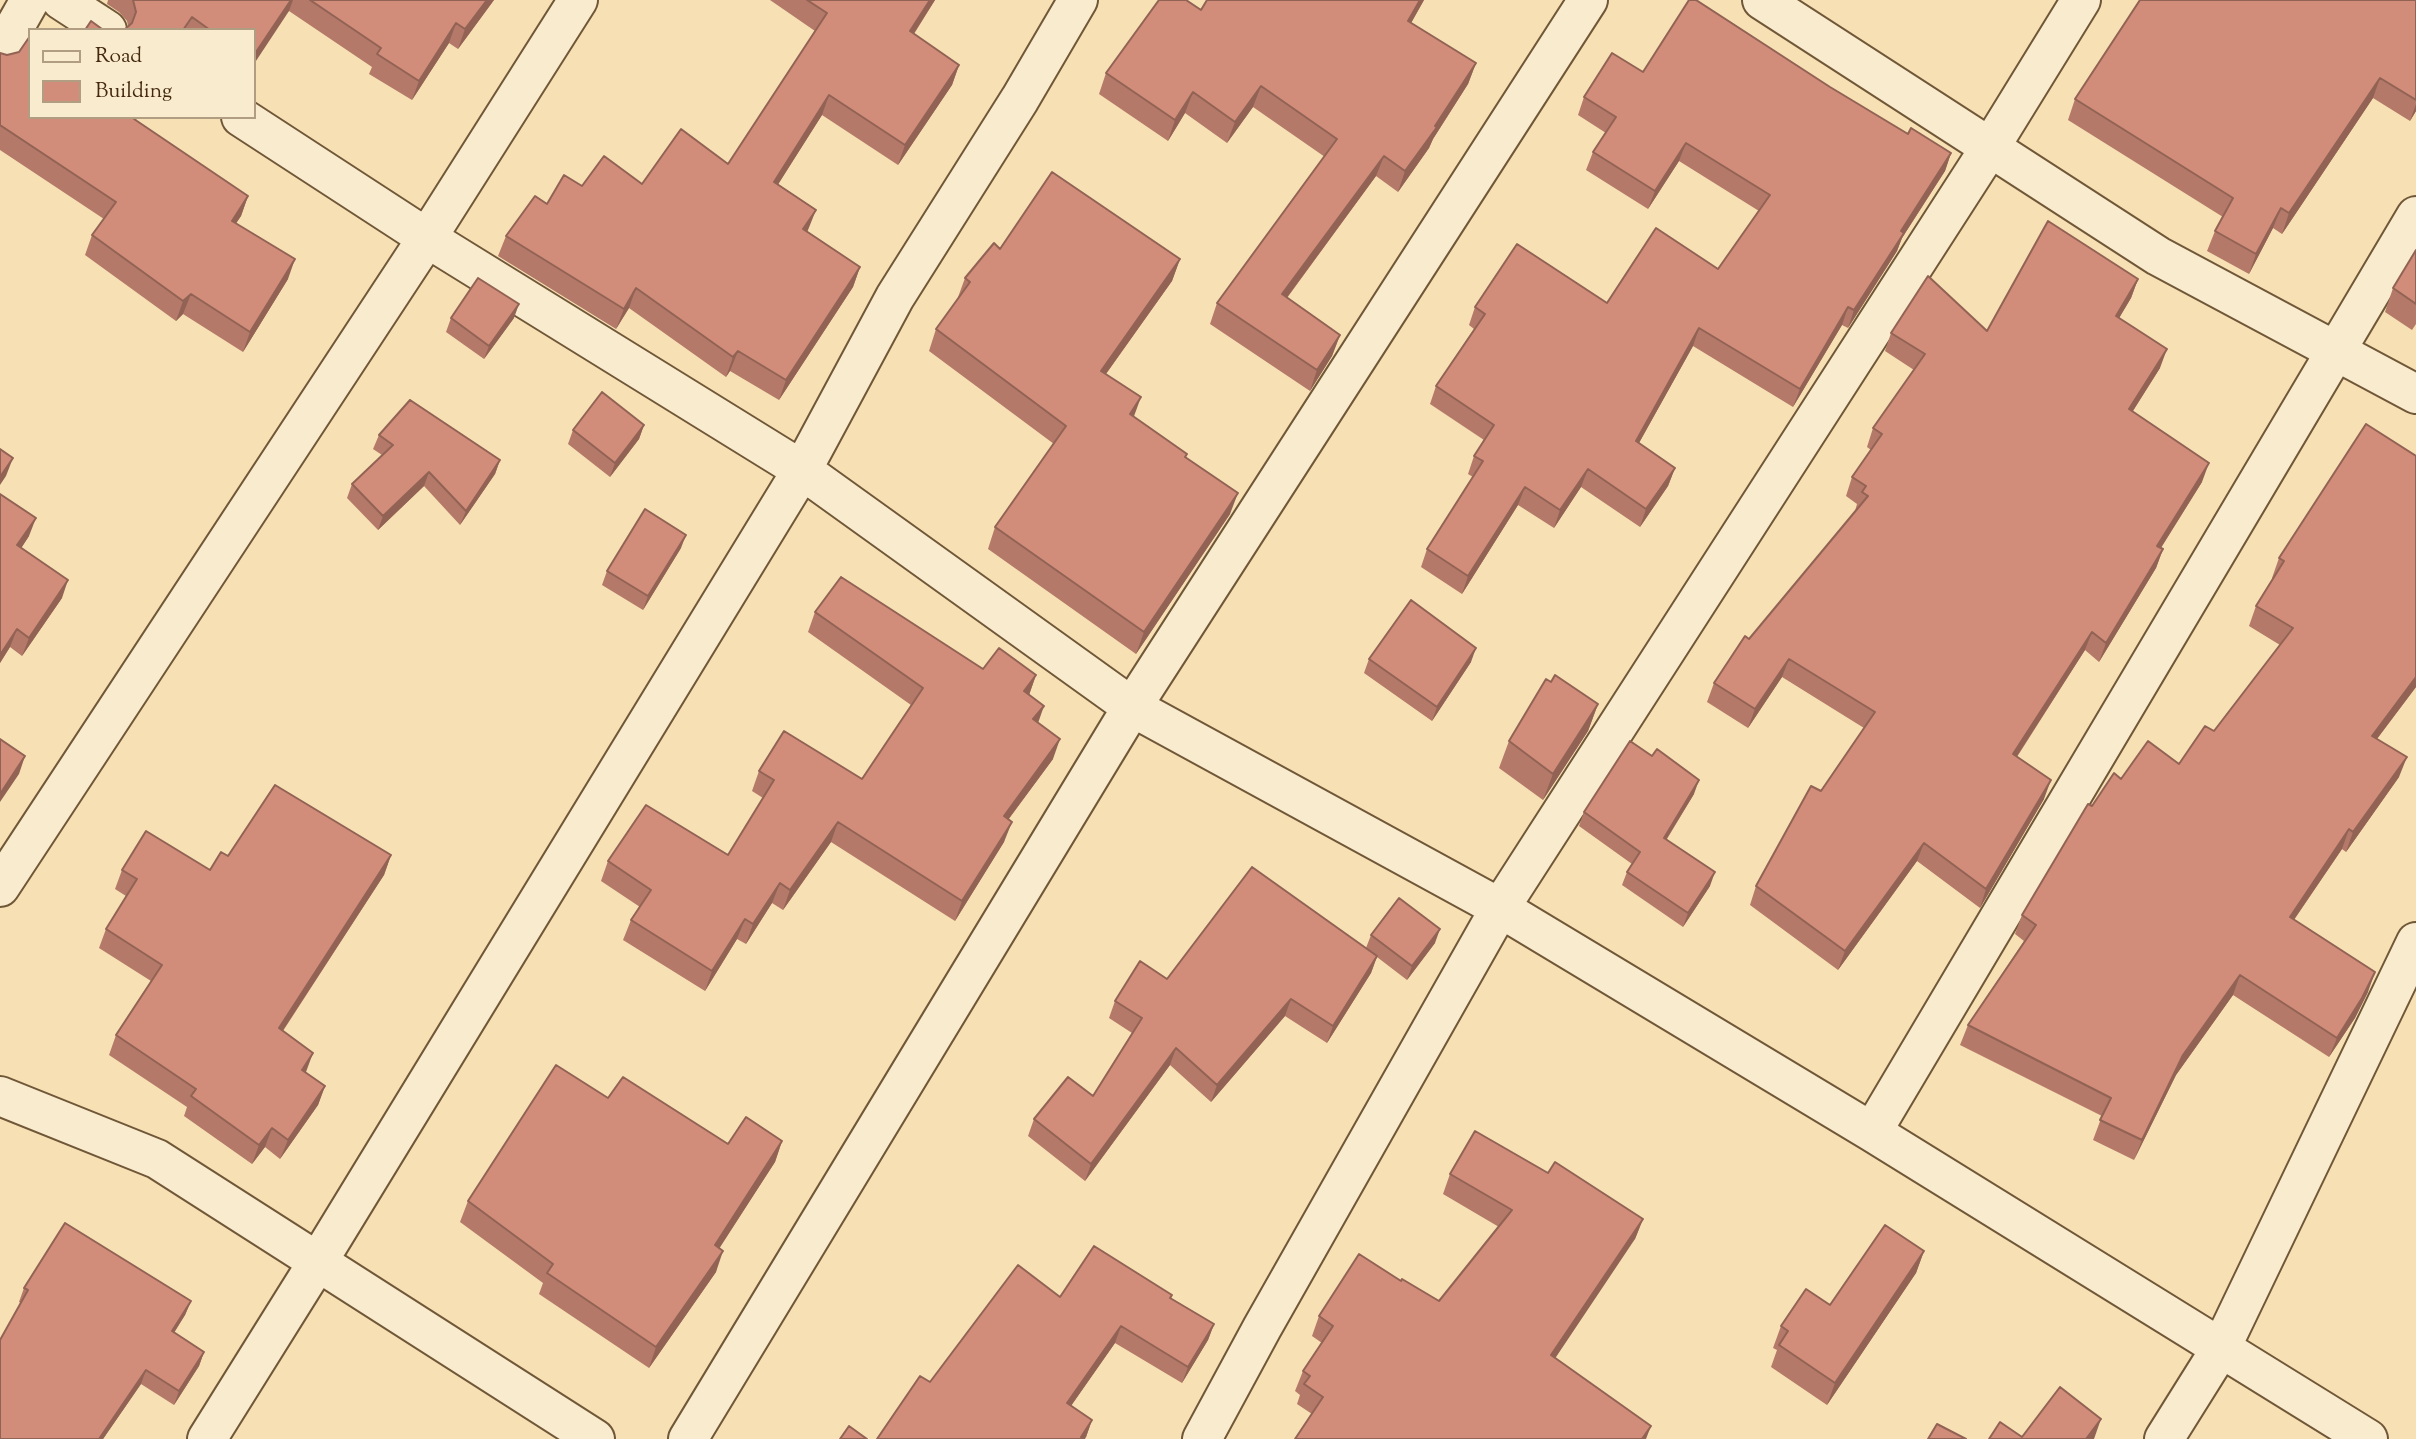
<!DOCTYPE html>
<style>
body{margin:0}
#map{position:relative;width:2416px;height:1439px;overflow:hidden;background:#f6e0b4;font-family:"Sorts Mill Goudy",serif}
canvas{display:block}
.legend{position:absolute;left:28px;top:28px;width:228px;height:91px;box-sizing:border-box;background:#f9ebce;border:2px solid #b19d81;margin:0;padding:9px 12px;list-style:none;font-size:21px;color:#44290e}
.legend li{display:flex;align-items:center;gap:14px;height:35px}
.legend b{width:35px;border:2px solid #b19d81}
</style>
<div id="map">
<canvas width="2416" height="1439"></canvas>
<ul class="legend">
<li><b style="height:9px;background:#f9ebce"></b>Road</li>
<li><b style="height:19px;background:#d18d79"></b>Building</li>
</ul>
</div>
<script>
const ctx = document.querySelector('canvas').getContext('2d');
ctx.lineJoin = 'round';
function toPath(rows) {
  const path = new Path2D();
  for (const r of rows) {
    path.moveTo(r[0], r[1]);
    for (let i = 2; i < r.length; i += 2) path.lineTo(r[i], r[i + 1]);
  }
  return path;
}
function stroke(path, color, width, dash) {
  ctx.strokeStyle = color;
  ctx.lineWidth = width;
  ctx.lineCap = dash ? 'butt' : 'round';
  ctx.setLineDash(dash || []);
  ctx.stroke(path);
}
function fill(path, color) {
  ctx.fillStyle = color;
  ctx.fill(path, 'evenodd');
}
const street = toPath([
 [61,0,107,30],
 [1762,0,2158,256,2416,394],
 [0,53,30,0],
 [241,117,427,238,802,470,1132,707,1500,908,1872,1132,2368,1439],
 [0,887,427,238,578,0],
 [0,1096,157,1159,595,1439],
 [1872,1132,2416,216],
 [207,1439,317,1263,802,470,895,297,1020,99,1078,0],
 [688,1439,1132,707,1588,0],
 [1202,1439,1262,1328,1500,908,1991,146,2081,0],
 [2164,1439,2221,1348,2416,942]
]);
stroke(street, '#705738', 42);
stroke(street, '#f9ebce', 38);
fill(toPath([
 [108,0,494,0,458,49,449,43,412,100,369,74,372,67,289,11,254,30,124,30,128,26,127,21,119,12,107,4],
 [770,0,935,0,914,34,959,65,952,85,898,165,822,115,778,184,808,230,807,231,860,267,853,287,779,400,730,371,726,377,629,308,616,329,498,256,506,236,547,204,582,186,642,184,728,164,815,31],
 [1424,0,1411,23,1476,63,1468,84,1433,139,1429,148,1398,192,1376,176,1287,298,1340,335,1332,356,1310,391,1210,324,1217,303,1325,157,1253,107,1227,143,1185,113,1168,141,1099,94,1106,73,1201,10],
 [2416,0,2416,111,2410,121,2373,98,2282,234,2273,228,2249,274,2207,251,2215,231,2223,217,2068,120,2075,99],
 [0,53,30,117,137,117,136,121,248,196,241,216,236,223,288,279,243,352,183,314,176,321,85,255,92,235,104,219,0,150],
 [1643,72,1830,87,1908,134,1951,153,1945,171,1902,238,1897,251,1848,328,1842,325,1793,407,1693,346,1639,443,1675,468,1668,486,1640,527,1581,487,1554,528,1518,505,1462,594,1421,567,1427,549,1473,477,1468,474,1474,456,1484,440,1430,404,1436,386,1474,329,1469,325,1475,307,1607,303,1718,269,1759,211,1679,161,1648,209,1586,170,1593,152,1606,133,1578,115,1584,97],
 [1000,249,1180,259,1172,281,1106,374,1134,417,1187,454,1186,457,1230,514,1136,654,988,549,995,527,1054,444,929,351,936,329,957,300,965,278],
 [2416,250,2416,324,2412,330,2385,312,2393,288],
 [2138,279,2131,298,2119,318,2160,368,2133,411,2202,482,2161,548,2163,549,2156,568,2099,662,2085,650,2017,757,2044,799,1980,908,1917,861,1838,970,1750,905,1756,886,1864,728,1782,677,1748,728,1707,702,1714,683,1855,511,1857,504,1846,496,1852,477,1871,450,1867,447,1873,428,1914,370,1885,351,1891,333,1987,331],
 [451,318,514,318,484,359,446,332],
 [644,425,639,439,610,477,568,444,573,430],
 [379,435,500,460,495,474,460,525,424,486,378,530,347,498,352,484,382,455,373,449],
 [2416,456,2416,687,2377,739,2399,777,2346,852,2342,849,2294,920,2368,992,2355,1018,2329,1057,2233,995,2176,1075,2134,1160,2093,1140,2102,1116,1960,1045,1968,1025,2024,941,2015,934,2022,915,2092,806,2121,779,2179,764,2214,731,2280,645,2249,626,2256,606,2273,578,2272,578,2279,558],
 [0,494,29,536,21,548,62,598,22,656,10,647,0,663],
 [681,548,643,610,602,585,607,571],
 [815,612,983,669,1036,675,1029,695,1038,722,1053,759,1008,820,1004,842,955,921,831,842,783,910,772,903,746,944,737,939,705,991,623,940,631,920,640,907,601,881,608,861,728,855,763,798,752,791,759,771,862,779,911,705,808,632],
 [1369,659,1471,662,1432,721,1364,673],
 [1598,704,1588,731,1543,800,1499,768,1509,741],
 [1694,794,1667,839,1710,886,1683,927,1622,885,1627,872,1632,864,1579,826,1584,812],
 [391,855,384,875,283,1031,306,1073,325,1086,318,1105,280,1159,265,1147,252,1164,184,1116,187,1107,109,1055,116,1035,151,981,99,948,106,929,126,896,115,889,122,870,210,870,228,856],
 [1371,935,1435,943,1407,980,1377,957,1371,973,1327,1043,1285,1016,1211,1102,1170,1065,1085,1181,1028,1136,1034,1119,1093,1096,1132,1033,1109,1018,1115,1001,1167,979,1366,948],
 [608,1098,728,1144,782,1141,775,1162,719,1248,716,1272,649,1368,539,1294,543,1283,460,1222,468,1201],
 [1548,1173,1643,1219,1635,1239,1312,1414,1297,1404,1300,1395,1295,1391,1303,1371,1322,1343,1312,1336,1319,1316,1401,1281,1439,1301,1499,1227,1443,1194,1450,1174],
 [1924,1251,1916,1273,1827,1405,1771,1367,1777,1350,1773,1348,1781,1326,1830,1305],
 [24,1288,191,1301,185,1315,174,1333,204,1352,199,1366,174,1405,141,1384,103,1439,0,1439,21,1303,19,1302],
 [1172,1295,1171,1298,1214,1324,1208,1340,1182,1383,1115,1343,1071,1406,1092,1420,1086,1437,930,1382,1060,1297]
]), '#b47968');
fill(toPath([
 [291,0,293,0,289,11,254,64,254,55],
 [487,0,494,0,458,49,465,29],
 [930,0,935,0,902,52,910,31],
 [1420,0,1424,0,1401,41,1408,21],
 [456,23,449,43,412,100,419,81],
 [1476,63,1468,84,1433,139,1429,148,1398,192,1405,171],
 [959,65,952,85,898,165,905,145],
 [2380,78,2373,98,2282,234,2289,213],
 [1261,86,1253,107,1227,143,1235,122],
 [1193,92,1185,113,1168,141,1175,120],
 [829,95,822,115,767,202,774,182],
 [2416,104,2416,111,2410,121],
 [1686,143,1679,161,1648,209,1655,191],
 [1951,153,1945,171,1902,238,1897,251,1848,328,1854,310,1901,231],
 [1384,156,1376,176,1274,315,1282,294],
 [248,196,241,216,225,240,232,221],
 [2281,208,2273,228,2249,274,2256,254],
 [816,210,808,230,796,249,803,229],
 [295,259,288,279,243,352,250,332],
 [1180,259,1172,281,1093,392,1101,371],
 [860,267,853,287,779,400,786,380],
 [2138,279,2131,298,2109,335,2116,316],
 [636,288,629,308,616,329,624,309],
 [191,294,183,314,176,321,183,301],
 [519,304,514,318,484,359,489,346],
 [1848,307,1842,325,1793,407,1800,389],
 [1699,328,1693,346,1630,459,1636,441],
 [1340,335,1332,356,1310,391,1317,370],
 [2167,349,2160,368,2122,428,2129,409],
 [738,351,730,371,726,377,733,357],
 [1141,397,1133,419,1130,414],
 [644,425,639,439,610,477,615,463],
 [13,458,6,476,0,485,0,477],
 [500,460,495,474,460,525,466,511],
 [2209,463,2202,482,2150,565,2157,546],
 [1675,468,1668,486,1640,527,1646,509],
 [1588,469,1581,487,1554,528,1560,510],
 [429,472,424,486,378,530,383,516],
 [1525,487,1518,505,1462,594,1468,576],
 [1238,493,1230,514,1136,654,1144,632],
 [36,518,29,536,11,564,17,545],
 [686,535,681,548,643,610,648,596],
 [2163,549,2156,568,2099,662,2106,643],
 [68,580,62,598,22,656,29,638],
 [17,629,10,647,0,663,0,655],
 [2092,632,2085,650,2006,773,2013,754],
 [1476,648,1471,662,1432,721,1437,707],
 [1789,659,1782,677,1748,728,1755,709],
 [1036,675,1029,695,1024,691],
 [2416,677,2416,687,2364,756,2372,736],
 [1598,704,1588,731,1543,800,1553,774],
 [1044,706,1037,726,1033,719],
 [1060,739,1053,759,996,836,1004,816],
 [25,756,19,774,0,802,0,794],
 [2407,757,2399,777,2346,852,2353,832],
 [1699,780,1694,794,1659,851,1664,838],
 [2051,780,2044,799,1980,908,1986,889],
 [838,822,831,842,783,910,790,890],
 [1012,822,1004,842,955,921,962,901],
 [2349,829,2342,849,2282,937,2290,917],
 [1924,843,1917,861,1838,970,1845,951],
 [391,855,384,875,272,1047,279,1028],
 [1715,872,1710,886,1683,927,1688,913],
 [780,883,772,903,746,944,753,924],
 [745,919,737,939,705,991,712,971],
 [1440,929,1435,943,1407,980,1412,966],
 [1377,956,1371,973,1327,1043,1333,1026],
 [2375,972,2368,992,2355,1018,2329,1057,2337,1038],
 [2240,975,2233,995,2176,1075,2134,1160,2142,1140,2183,1055],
 [1291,999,1285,1016,1211,1102,1217,1085],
 [1176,1048,1170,1065,1085,1181,1091,1164],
 [313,1053,306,1072,295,1089,302,1070],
 [325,1086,318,1105,280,1159,288,1140],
 [272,1128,265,1147,252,1164,259,1145],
 [782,1141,775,1162,708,1266,715,1245],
 [1643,1219,1635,1239,1544,1375,1551,1355],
 [723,1251,716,1272,649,1368,656,1347],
 [1924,1251,1916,1273,1827,1405,1835,1383],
 [191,1301,185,1315,166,1345,172,1331],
 [1214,1324,1208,1340,1182,1383,1188,1367],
 [1121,1326,1115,1343,1061,1420,1067,1403],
 [204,1352,199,1366,174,1405,179,1391],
 [146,1370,141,1384,103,1439,99,1439],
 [2101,1419,2094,1439,2086,1439],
 [1092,1420,1086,1437,1085,1439,1080,1439],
 [1651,1426,1646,1439,1642,1439]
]), '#926355');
const building = toPath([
 [133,0,291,0,254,55,254,30,210,30,192,17,183,30,124,30,132,23,136,12,133,0],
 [310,0,487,0,465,29,456,23,419,81,377,54,381,48,310,0],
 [807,0,930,0,910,31,959,65,905,145,829,95,774,182,816,210,803,229,860,267,786,380,738,351,733,357,636,288,624,309,506,236,535,196,547,204,564,175,582,186,604,156,642,184,681,129,728,164,827,13,807,0],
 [1159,0,1186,0,1201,10,1207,0,1420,0,1408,21,1476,63,1435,126,1437,127,1405,171,1384,156,1282,294,1340,335,1317,370,1217,303,1337,139,1261,86,1235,122,1193,92,1175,120,1106,73,1159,0],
 [1689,0,1696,0,1830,87,1908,134,1911,128,1951,153,1901,231,1904,233,1854,310,1848,307,1800,389,1699,328,1636,441,1675,468,1646,509,1588,469,1560,510,1525,487,1468,576,1427,549,1483,461,1474,456,1494,425,1436,386,1485,314,1475,307,1517,244,1607,303,1656,228,1718,269,1770,195,1686,143,1655,191,1593,152,1616,117,1584,97,1612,53,1643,72,1689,0],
 [2140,0,2416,0,2416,100,2380,78,2289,213,2281,208,2256,254,2215,231,2233,198,2075,99,2140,0],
 [91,21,102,29,106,30,85,30,91,21],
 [30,36,30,117,135,117,134,119,248,196,232,221,295,259,250,332,191,294,183,301,92,235,116,202,0,125,0,53,7,55,19,52,30,36],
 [1052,172,1180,259,1101,371,1141,397,1130,414,1187,454,1185,457,1238,493,1144,632,995,527,1066,426,936,329,970,282,965,278,994,243,1000,249,1052,172],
 [2048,221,2138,279,2116,316,2167,349,2129,409,2209,463,2157,546,2163,549,2106,643,2092,632,2013,754,2051,780,1986,889,1924,843,1845,951,1756,886,1811,786,1821,791,1875,712,1789,659,1755,709,1714,683,1745,636,1749,639,1868,496,1862,492,1866,486,1852,477,1882,434,1873,428,1925,354,1891,333,1928,276,1987,331,2048,221],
 [2416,250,2416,304,2393,288,2416,250],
 [478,278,519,304,489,346,451,318,478,278],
 [602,392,644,425,615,463,573,430,602,392],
 [410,400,500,460,466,511,429,472,383,516,352,484,393,445,379,435,410,400],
 [2366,424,2416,456,2416,677,2372,736,2407,757,2353,832,2349,829,2290,917,2375,972,2362,998,2337,1038,2240,975,2183,1055,2142,1140,2100,1120,2111,1098,1968,1025,2036,925,2022,915,2088,804,2092,806,2114,773,2121,779,2148,741,2179,764,2205,726,2214,731,2293,628,2256,606,2284,561,2279,558,2366,424],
 [0,449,13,458,0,477,0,449],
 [0,494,36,518,17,545,68,580,29,638,17,629,0,655,0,494],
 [645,509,686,535,648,596,607,571,645,509],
 [841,577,983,669,999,648,1036,675,1024,691,1044,706,1033,719,1060,739,1004,816,1012,822,962,901,838,822,790,890,780,883,753,924,745,919,712,971,631,920,651,890,608,861,646,805,728,855,774,780,759,771,784,731,862,779,923,688,815,612,841,577],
 [1411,600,1476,648,1437,707,1369,659,1411,600],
 [1555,675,1598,704,1553,774,1509,741,1546,679,1551,682,1555,675],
 [0,739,25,756,0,794,0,739],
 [1630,741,1652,756,1657,749,1699,780,1664,838,1715,872,1688,913,1627,872,1640,852,1584,812,1630,741],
 [275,785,391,855,279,1028,313,1053,302,1070,325,1086,288,1140,272,1128,259,1145,191,1096,196,1089,116,1035,162,965,106,929,137,879,122,870,146,831,210,870,221,852,228,856,275,785],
 [1252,867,1377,956,1333,1026,1291,999,1217,1085,1176,1048,1091,1164,1034,1119,1068,1077,1093,1096,1142,1018,1115,1001,1140,961,1167,979,1252,867],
 [1399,898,1440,929,1412,966,1371,935,1399,898],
 [556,1065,608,1098,623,1077,728,1144,746,1117,782,1141,715,1245,723,1251,656,1347,547,1273,553,1264,468,1201,556,1065],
 [1475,1131,1548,1173,1555,1162,1643,1219,1551,1355,1651,1426,1642,1439,1295,1439,1323,1397,1304,1384,1310,1376,1303,1371,1333,1326,1319,1316,1359,1254,1401,1281,1402,1279,1439,1301,1512,1210,1450,1174,1475,1131],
 [65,1223,191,1301,172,1331,204,1352,179,1391,146,1370,99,1439,0,1439,0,1340,28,1290,24,1288,65,1223],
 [1885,1225,1924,1251,1835,1383,1779,1345,1788,1331,1781,1326,1806,1289,1830,1305,1885,1225],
 [1094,1246,1172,1295,1170,1298,1214,1324,1188,1367,1121,1326,1067,1403,1092,1420,1081,1437,1084,1439,877,1439,920,1376,930,1382,1018,1265,1060,1297,1094,1246],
 [2060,1387,2101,1419,2086,1439,1989,1439,2000,1422,2022,1437,2060,1387],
 [1937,1424,1966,1439,1928,1439,1937,1424],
 [849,1426,867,1439,840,1439,849,1426]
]);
fill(building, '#d18d79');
stroke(building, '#926355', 2);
</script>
